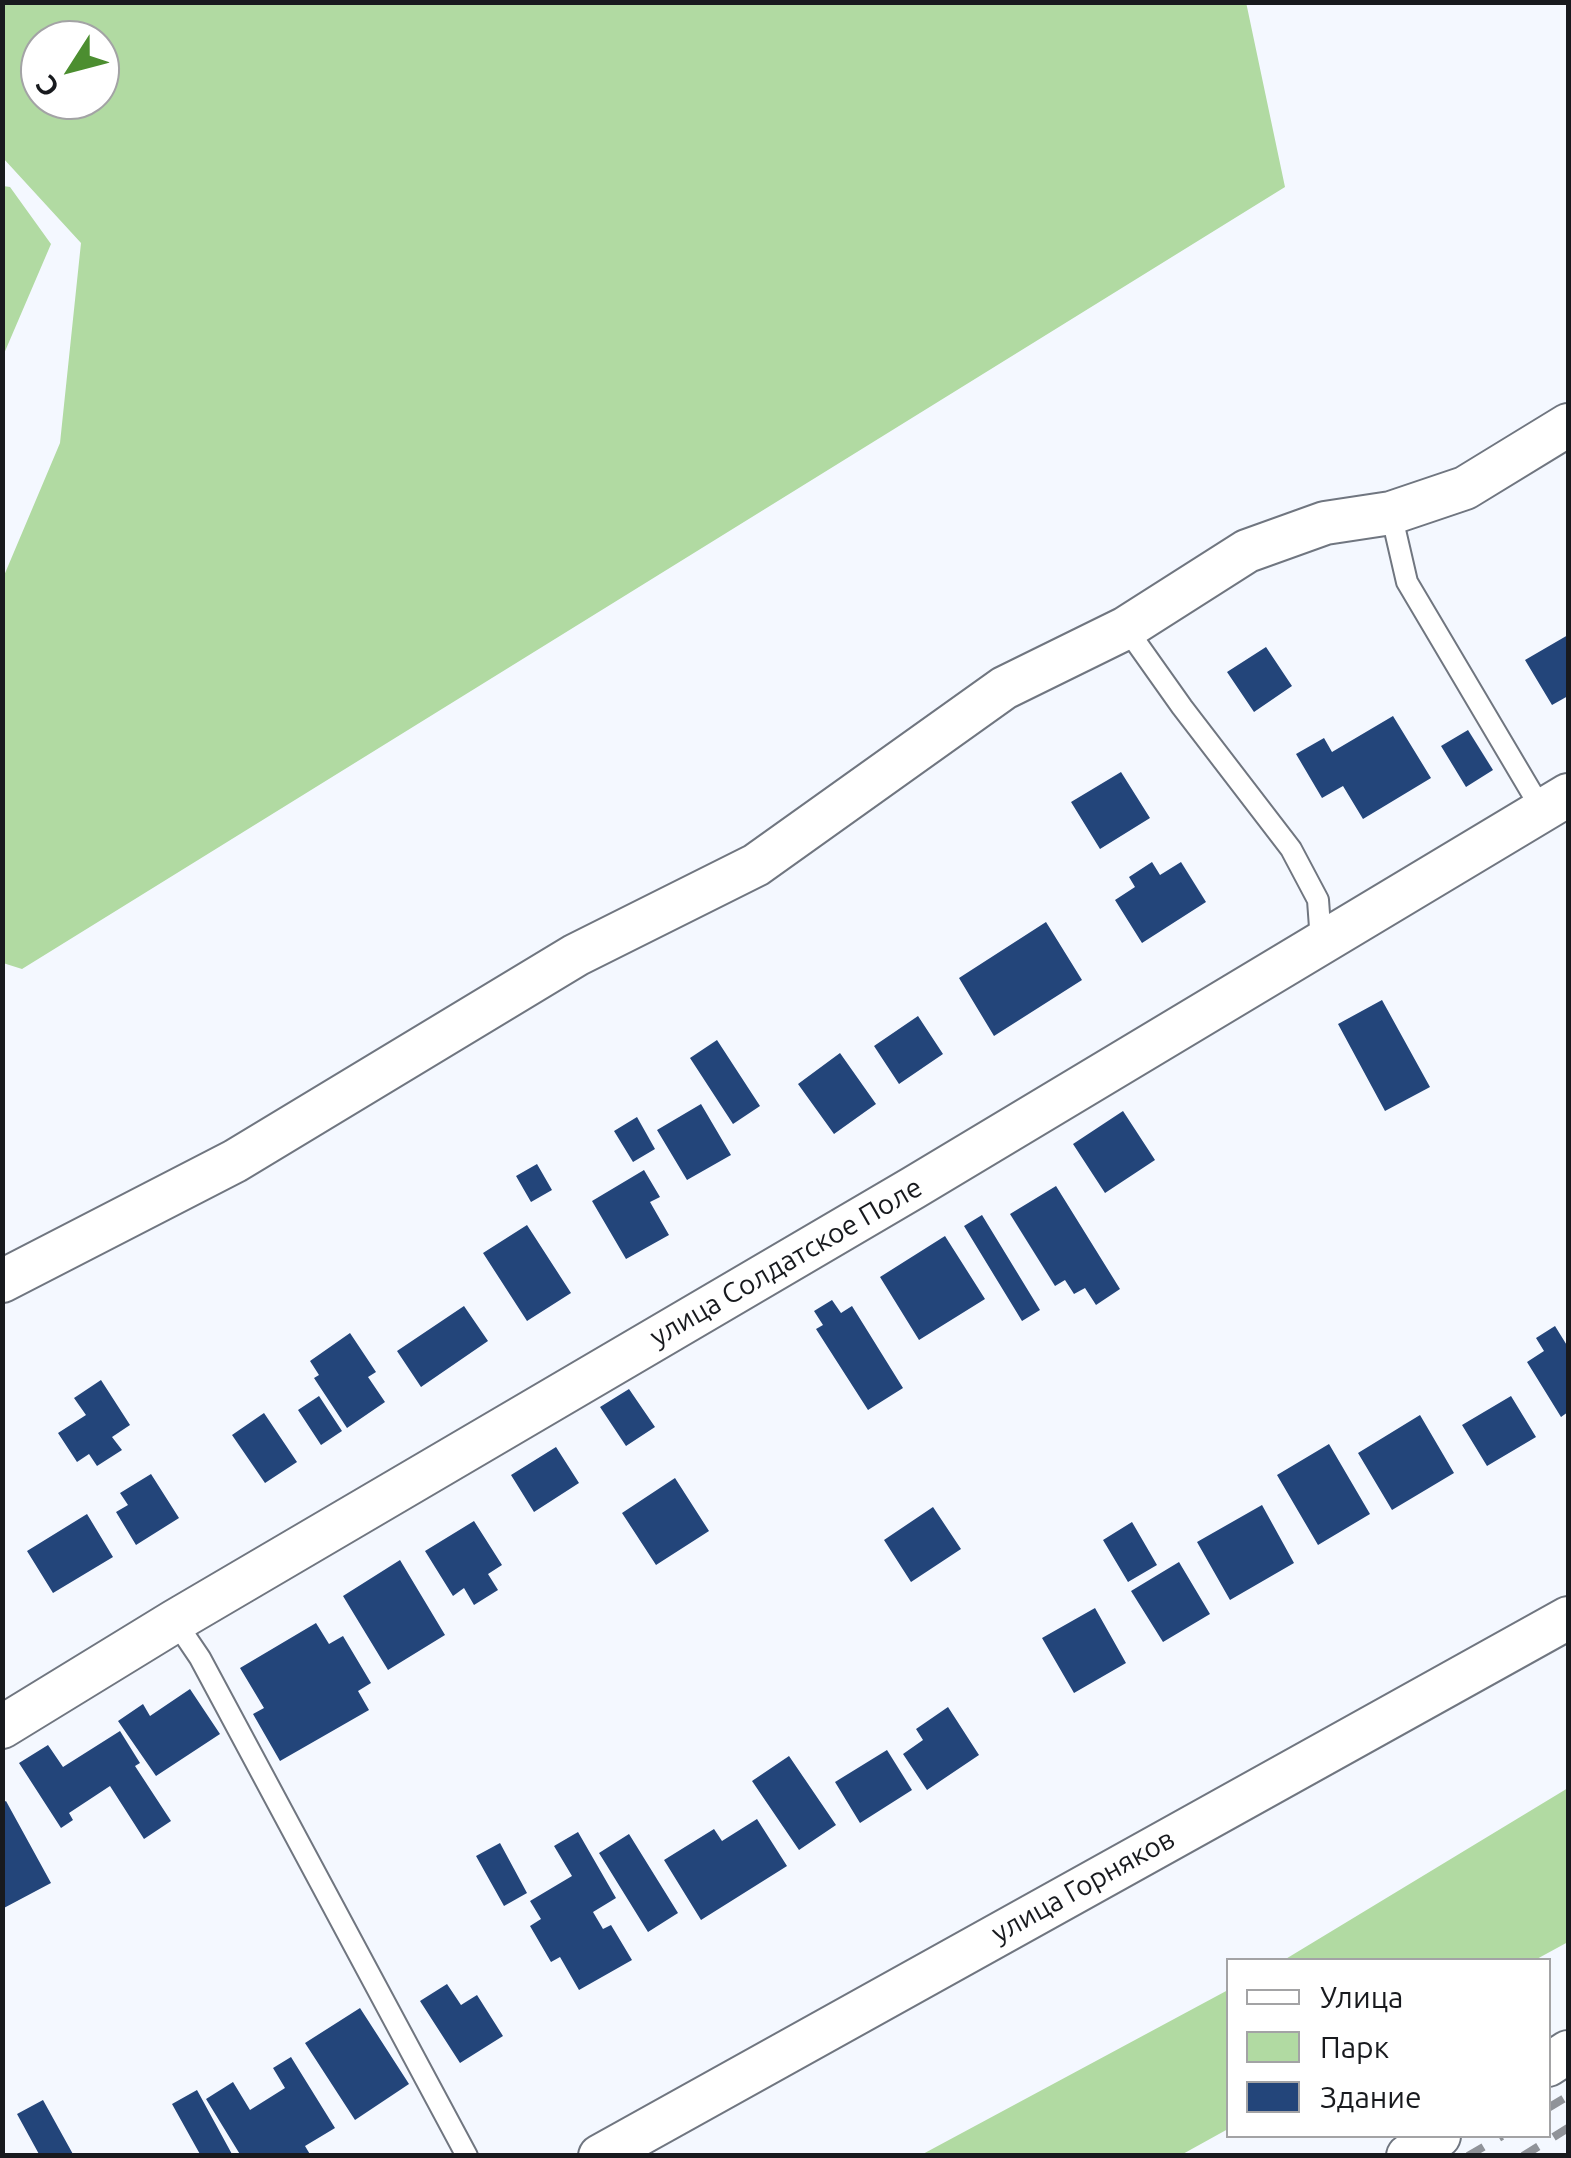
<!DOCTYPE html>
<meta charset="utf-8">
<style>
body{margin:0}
#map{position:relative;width:1571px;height:2158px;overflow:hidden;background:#f4f8ff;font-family:Ubuntu,sans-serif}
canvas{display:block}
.frame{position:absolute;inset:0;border:5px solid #181a1e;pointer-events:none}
.legend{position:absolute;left:1226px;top:1958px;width:325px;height:180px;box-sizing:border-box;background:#fff;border:2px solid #a3a3a5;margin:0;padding:12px 18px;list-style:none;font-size:30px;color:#181a1e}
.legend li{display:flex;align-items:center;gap:20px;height:50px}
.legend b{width:50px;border:2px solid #a3a3a5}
.north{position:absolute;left:20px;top:20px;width:100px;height:100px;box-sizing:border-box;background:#fff;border:2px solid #a3a3a5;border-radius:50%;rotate:234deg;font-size:28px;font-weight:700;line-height:40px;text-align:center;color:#181a1e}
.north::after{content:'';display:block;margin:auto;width:35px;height:45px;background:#4c8e30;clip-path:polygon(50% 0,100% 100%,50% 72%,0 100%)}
</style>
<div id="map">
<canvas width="1571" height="2158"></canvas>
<div class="frame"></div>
<ul class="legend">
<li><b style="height:12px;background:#fff"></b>Улица</li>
<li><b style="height:28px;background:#b1daa2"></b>Парк</li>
<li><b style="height:28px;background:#23457a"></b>Здание</li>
</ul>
<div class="north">С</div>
</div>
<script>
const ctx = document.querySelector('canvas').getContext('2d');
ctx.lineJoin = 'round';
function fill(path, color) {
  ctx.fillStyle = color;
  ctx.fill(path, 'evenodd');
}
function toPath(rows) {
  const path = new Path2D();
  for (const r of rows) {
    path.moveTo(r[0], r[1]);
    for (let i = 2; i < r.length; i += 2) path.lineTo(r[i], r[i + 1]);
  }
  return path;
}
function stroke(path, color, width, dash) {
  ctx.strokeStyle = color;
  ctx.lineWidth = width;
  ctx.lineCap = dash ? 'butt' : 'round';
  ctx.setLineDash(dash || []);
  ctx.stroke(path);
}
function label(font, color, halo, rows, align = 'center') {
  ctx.font = font + ' Ubuntu,sans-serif';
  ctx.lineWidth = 10;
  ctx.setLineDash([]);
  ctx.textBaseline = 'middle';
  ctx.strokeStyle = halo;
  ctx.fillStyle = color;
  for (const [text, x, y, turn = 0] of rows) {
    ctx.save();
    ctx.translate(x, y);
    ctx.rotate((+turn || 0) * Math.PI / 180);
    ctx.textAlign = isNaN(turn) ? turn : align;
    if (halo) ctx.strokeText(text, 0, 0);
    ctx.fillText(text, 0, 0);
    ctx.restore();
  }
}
fill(toPath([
 [1246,2,1285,187,22,969,3,963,3,578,60,443,81,243,3,158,3,3],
 [40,40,100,40,100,100,40,100],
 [3,186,10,187,51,244,3,356],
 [1568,1788,1568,1942,1535,1960,1284,1960],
 [1228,1990,1228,2129,1181,2155,921,2155]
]), '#b1daa2');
fill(toPath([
 [1568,635,1568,696,1552,705,1525,660],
 [1266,647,1292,686,1254,712,1227,672],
 [1393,716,1431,778,1363,819,1343,786,1322,798,1296,754,1324,738,1332,752],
 [1468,730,1493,770,1466,787,1441,746],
 [1121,772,1150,818,1100,849,1071,802],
 [1152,862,1160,875,1181,862,1206,902,1142,943,1115,900,1135,887,1129,877],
 [1046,922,1082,980,994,1036,959,978],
 [1382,1000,1430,1087,1385,1111,1338,1024],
 [918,1016,943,1054,899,1084,874,1046],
 [717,1040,760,1106,733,1124,690,1058],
 [840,1053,876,1104,834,1134,798,1084],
 [701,1104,731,1155,687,1180,657,1130],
 [1123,1111,1155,1160,1105,1193,1073,1144],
 [637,1117,655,1149,633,1162,614,1131],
 [537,1164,552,1190,531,1202,516,1176],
 [644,1170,660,1197,650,1202,669,1235,626,1259,592,1201],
 [1056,1186,1120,1289,1096,1305,1085,1288,1074,1294,1065,1280,1055,1286,1010,1214],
 [982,1215,1040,1310,1022,1321,964,1226],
 [527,1225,571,1293,527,1321,483,1253],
 [945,1236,985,1299,919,1340,880,1277],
 [832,1300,841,1313,852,1306,903,1388,868,1410,816,1329,823,1325,814,1311],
 [464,1306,488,1341,421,1387,397,1351],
 [1555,1326,1568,1347,1568,1412,1561,1417,1527,1362,1544,1351,1536,1338],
 [350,1333,376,1372,368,1377,385,1402,347,1428,314,1378,319,1375,310,1361],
 [101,1380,130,1425,112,1437,122,1450,97,1466,89,1454,77,1462,58,1433,86,1415,74,1398],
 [629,1389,655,1427,626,1446,600,1407],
 [319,1396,342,1431,321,1445,298,1410],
 [1511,1396,1536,1437,1487,1466,1462,1425],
 [264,1413,297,1462,265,1483,232,1435],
 [1420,1415,1454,1473,1392,1510,1358,1453],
 [1329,1444,1370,1514,1318,1545,1277,1475],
 [556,1447,579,1483,534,1512,511,1475],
 [151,1474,179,1518,136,1545,116,1512,128,1505,120,1493],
 [675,1478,709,1531,656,1565,622,1513],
 [1262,1505,1294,1563,1230,1600,1197,1542],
 [933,1507,961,1549,911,1582,884,1540],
 [87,1514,113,1557,53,1593,27,1551],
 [474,1521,502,1565,488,1574,498,1590,474,1605,464,1588,453,1596,425,1551],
 [1132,1522,1157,1565,1128,1582,1103,1540],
 [400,1560,445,1635,388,1670,343,1596],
 [1179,1562,1210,1614,1163,1642,1131,1591],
 [1095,1608,1126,1663,1074,1693,1042,1638],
 [316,1623,329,1644,343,1636,371,1683,358,1691,369,1710,280,1761,253,1714,264,1708,240,1668],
 [190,1689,220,1734,156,1776,118,1721,143,1704,150,1716],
 [948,1707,979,1755,927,1790,903,1754,923,1740,916,1729],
 [120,1731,140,1763,135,1766,171,1821,144,1839,110,1786,69,1813,73,1820,61,1828,19,1763,48,1745,63,1767],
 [887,1750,912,1790,860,1823,835,1782],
 [789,1756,836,1825,799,1850,752,1781],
 [6,1801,51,1883,2,1909,2,1803],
 [757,1819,787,1866,701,1920,664,1860,714,1829,722,1841],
 [578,1832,616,1898,593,1912,603,1929,611,1925,632,1960,579,1990,560,1957,551,1962,530,1926,541,1919,530,1901,572,1876,554,1846],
 [629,1834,678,1913,648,1932,599,1853],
 [500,1843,527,1893,504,1906,476,1856],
 [447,1984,461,2005,477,1995,503,2036,460,2063,420,2001],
 [360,2008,409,2084,355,2120,305,2043],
 [291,2057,335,2128,305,2146,311,2156,241,2156,206,2099,233,2082,250,2110,285,2088,273,2068],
 [197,2090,233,2156,201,2156,172,2104],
 [43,2100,74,2156,40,2156,17,2114]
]), '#23457a');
const service = toPath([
 [1391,513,1407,582,1542,810],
 [1126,628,1182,707,1291,849,1318,900,1321,941],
 [175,1621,200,1658,467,2156]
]);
const minor = toPath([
 [2,1281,235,1161,576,955,756,865,1004,688,1126,628,1247,551,1325,523,1391,513,1465,488,1568,425],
 [2,1727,175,1621,913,1188,1568,795],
 [1548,2065,1568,2052],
 [600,2156,1568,1618],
 [1408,2156,1439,2136]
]);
stroke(service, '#707680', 24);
stroke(minor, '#707680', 46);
stroke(service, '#fff', 20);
stroke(minor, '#fff', 42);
stroke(toPath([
 [1548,2108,1568,2096],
 [1468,2156,1502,2136],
 [1523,2156,1568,2128]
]), '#909399', 8, [18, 18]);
label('28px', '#181a1e', '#fff', [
 ["улица Солдатское Поле",786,1262,-30],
 ["улица Горняков",1083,1886,-29]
]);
</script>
